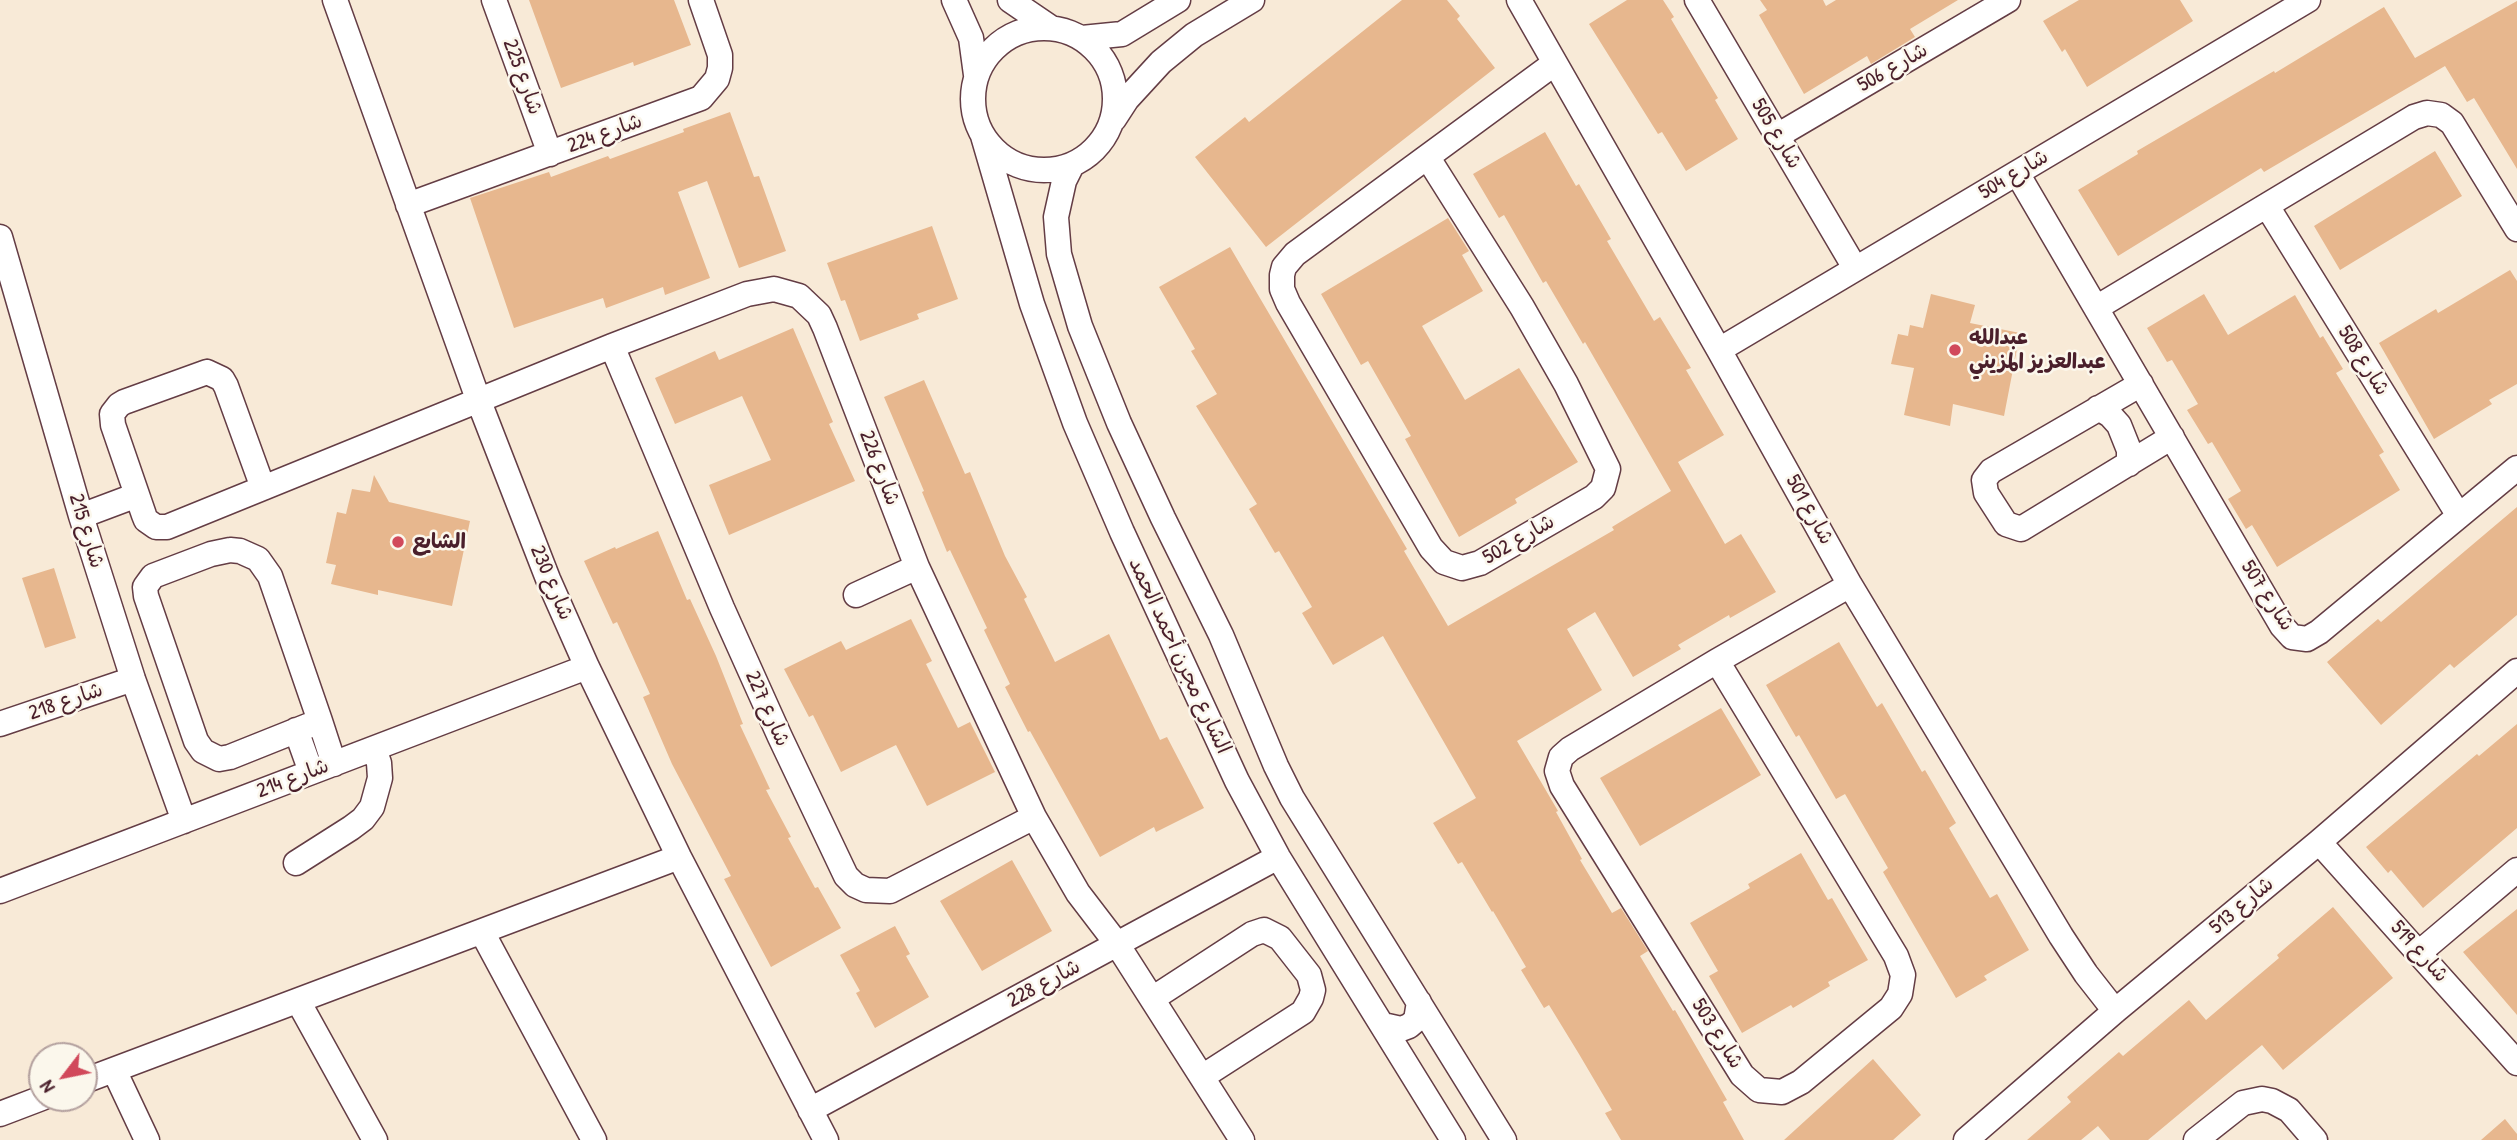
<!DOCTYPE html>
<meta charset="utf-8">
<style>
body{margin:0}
#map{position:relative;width:2517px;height:1140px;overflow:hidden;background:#f8ead7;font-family:"Patrick Hand",sans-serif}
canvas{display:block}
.north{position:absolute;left:28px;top:1042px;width:70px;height:70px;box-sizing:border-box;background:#fbf7ec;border:2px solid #b4a19f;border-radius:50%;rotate:238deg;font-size:19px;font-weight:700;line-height:28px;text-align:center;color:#4a1f2b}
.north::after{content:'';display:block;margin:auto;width:24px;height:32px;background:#d1495b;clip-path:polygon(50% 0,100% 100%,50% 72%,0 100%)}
</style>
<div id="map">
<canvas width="2517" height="1140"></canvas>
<div class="north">N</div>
</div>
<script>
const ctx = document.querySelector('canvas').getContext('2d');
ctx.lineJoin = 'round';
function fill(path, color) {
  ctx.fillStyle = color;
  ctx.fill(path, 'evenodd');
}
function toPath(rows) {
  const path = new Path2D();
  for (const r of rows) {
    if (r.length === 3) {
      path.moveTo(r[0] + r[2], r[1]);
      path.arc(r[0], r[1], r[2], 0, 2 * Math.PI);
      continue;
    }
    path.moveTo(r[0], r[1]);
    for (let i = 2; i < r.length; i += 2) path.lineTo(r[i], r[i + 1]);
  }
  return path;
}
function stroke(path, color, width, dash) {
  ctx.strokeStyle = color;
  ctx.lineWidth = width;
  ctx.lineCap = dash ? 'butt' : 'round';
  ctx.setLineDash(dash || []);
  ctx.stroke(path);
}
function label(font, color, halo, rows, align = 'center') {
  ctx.font = font + ' "Patrick Hand","Playpen Sans Arabic",sans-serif';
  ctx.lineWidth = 5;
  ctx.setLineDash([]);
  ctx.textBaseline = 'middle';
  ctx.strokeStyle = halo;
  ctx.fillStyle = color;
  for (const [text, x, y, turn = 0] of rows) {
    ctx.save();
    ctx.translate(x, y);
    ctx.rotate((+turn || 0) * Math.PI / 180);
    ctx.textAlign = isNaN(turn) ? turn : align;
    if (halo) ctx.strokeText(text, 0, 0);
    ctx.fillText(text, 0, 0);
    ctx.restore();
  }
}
fill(toPath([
 [529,0,674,0,691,45,634,66,633,62,561,88],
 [1402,0,1447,0,1460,16,1457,19,1495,68,1266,247,1195,157,1245,117,1249,122],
 [1627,0,1663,0,1674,17,1671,19,1718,98,1715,100,1738,139,1686,171,1662,132,1658,134,1589,24],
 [1760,0,1823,0,1826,6,1836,0,1958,0,1910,29,1915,37,1871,64,1867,56,1804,94,1759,15,1767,10],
 [2079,0,2180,0,2193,21,2087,87,2065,49,2062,52,2043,21],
 [2517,1,2517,169,2474,98,2467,102,2445,66,2264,172,2261,168,2118,256,2078,190,2138,154,2137,151,2274,71,2275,73,2384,7,2415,58],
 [730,112,754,177,759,176,786,251,739,268,707,181,678,192,710,278,665,295,663,287,606,308,603,298,514,328,470,198,549,172,551,177,608,156,610,159,684,132,683,129],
 [1545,132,1576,186,1579,184,1611,239,1607,241,1654,321,1660,317,1691,368,1686,370,1724,435,1678,462,1725,544,1741,534,1776,592,1730,618,1729,615,1678,645,1681,649,1633,677,1595,612,1567,629,1602,690,1517,741,1558,811,1556,812,1582,859,1580,860,1612,913,1621,908,1648,951,1640,956,1673,1011,1675,1010,1727,1100,1723,1102,1744,1140,1621,1140,1605,1113,1612,1110,1579,1054,1549,1005,1544,1008,1521,970,1526,967,1493,911,1492,912,1462,862,1458,864,1433,823,1476,798,1383,636,1333,665,1302,613,1312,607,1279,551,1275,553,1249,509,1257,504,1196,406,1217,394,1191,351,1195,349,1159,287,1230,247,1407,549,1404,551,1448,626,1614,530,1612,527,1671,491,1585,342,1583,344,1546,281,1543,283,1504,215,1499,218,1473,174],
 [2435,151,2462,196,2340,270,2314,226],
 [1448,218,1469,251,1462,255,1483,291,1422,326,1465,400,1519,368,1578,462,1515,499,1517,503,1459,537,1405,439,1411,436,1368,361,1361,365,1321,294],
 [932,226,958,299,917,314,919,319,860,341,845,300,841,301,827,263],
 [2510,270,2517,281,2517,384,2489,400,2492,404,2434,439,2379,343,2436,309,2438,313],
 [1931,294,1975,305,1970,323,2020,333,2004,416,1953,404,1950,426,1904,415,1914,368,1891,364,1898,334,1908,336,1910,325,1923,328],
 [2204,294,2228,335,2295,295,2320,338,2323,336,2343,369,2336,373,2384,452,2379,455,2400,490,2277,567,2252,525,2246,529,2228,499,2241,491,2212,442,2208,444,2187,410,2198,404,2172,360,2167,362,2147,328],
 [793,328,833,422,829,424,855,481,729,535,709,485,771,460,742,396,675,424,655,378,715,351,719,360],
 [924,380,965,474,970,472,1005,556,1027,597,1024,599,1055,662,1109,634,1160,740,1167,737,1204,808,1156,832,1154,827,1100,857,1030,731,1028,732,1005,687,1010,684,984,630,987,628,950,550,947,552,922,492,924,491,884,397],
 [374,475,389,502,470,521,452,606,378,590,378,595,331,584,336,565,326,563,337,512,346,514,352,489,370,492],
 [2517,507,2517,615,2454,668,2450,664,2381,725,2327,662,2378,619,2381,622],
 [658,531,687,600,690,599,716,656,743,724,740,725,770,789,766,790,791,837,788,838,815,888,818,887,841,928,771,967,724,879,731,876,672,764,643,697,650,694,617,622,613,624,584,561,615,547,616,549],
 [54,568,76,638,45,648,22,578],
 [911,619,932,661,926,664,958,728,970,722,995,772,927,806,896,745,841,772,813,715,809,717,784,669,841,641,846,650],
 [1839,642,1877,707,1882,703,1922,772,1925,770,1956,823,1949,828,1990,898,1997,894,2029,950,1984,976,1987,980,1956,998,1883,872,1888,868,1845,794,1836,799,1799,735,1796,737,1766,685],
 [1721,708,1761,775,1640,846,1600,778],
 [2517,724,2517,828,2423,908,2391,870,2388,873,2366,847,2477,754,2479,756],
 [1801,853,1828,900,1832,898,1868,960,1828,982,1830,986,1793,1008,1791,1005,1742,1033,1709,976,1718,971,1690,923,1750,888,1748,884],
 [1012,860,1052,931,982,971,940,901],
 [2333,907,2393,978,2283,1070,2262,1045,2148,1140,2110,1140,2098,1126,2081,1140,2027,1140,2071,1102,2067,1097,2119,1052,2123,1056,2189,1000,2206,1020,2279,958,2277,955],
 [2517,909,2517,1015,2463,952],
 [895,926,910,954,906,956,929,997,875,1028,856,993,860,991,840,955],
 [1873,1059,1921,1115,1893,1140,1784,1140],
 [2505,1119,2517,1134,2517,1140,2481,1140]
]), '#e7b78e');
const minor = toPath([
 [335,0,478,399,548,579,587,667,679,857,826,1140],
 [494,0,550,154],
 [954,0,971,38,976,75],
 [1010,0,1051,28],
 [1519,0,1719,350,1850,585,2061,936,2086,974,2115,1011],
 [1697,0,1855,268],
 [1044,99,71],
 [1082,38,1122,34,1178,0],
 [1114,119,1127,99,1161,62,1194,35,1252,0],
 [983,136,1032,304,1075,423,1122,532,1237,781,1278,857,1453,1140],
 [1777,136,2008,0],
 [1428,158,1522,307,1566,384,1608,469,1603,488,1594,497,1480,563,1462,568,1444,562,1431,548,1288,303,1282,289,1282,275,1284,267,1295,254,1555,63],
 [1072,165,1064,181,1056,217,1059,254,1080,326,1119,423,1163,518,1221,635,1276,766,1292,798,1504,1140],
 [2017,173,2282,626,2292,637,2307,639,2319,632,2517,468],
 [408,205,701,98,717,79,720,68,720,55,701,0],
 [2267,206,2459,516],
 [0,237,81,516,133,679,184,821],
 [2096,308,2414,117,2427,113,2441,115,2452,123,2517,229],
 [612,346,722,608,780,737,846,876,855,885,866,890,890,891,1034,817],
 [1719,350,2308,0],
 [207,372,222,379,226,386,263,488,167,527,156,527,146,520,144,515,113,425,112,414,119,405,124,402,207,372],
 [2141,384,1991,471,1984,480,1986,493,2006,524,2021,529,2172,437],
 [2098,408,2110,415,2119,425,2129,450,2129,464],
 [263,488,612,346,747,294,774,289,799,296,819,315,825,328,917,567,1034,817,1078,893,1117,944,1242,1140],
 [81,516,137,495],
 [230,550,240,551,258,559,270,576,320,721,230,757,219,759,203,751,196,741,146,596,145,587,153,576,211,554,230,550],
 [856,595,917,567],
 [1717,661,1896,956,1903,975,1900,994,1891,1008,1801,1082,1782,1092,1759,1090,1742,1075,1562,786,1557,771,1561,757,1570,749,1717,661,1850,585],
 [320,721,334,764],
 [0,724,133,679],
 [296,730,311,772],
 [2319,842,2517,1063],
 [296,863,351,828,363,819,372,807,380,778,379,763,374,749],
 [0,891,587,667],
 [482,932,594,1140],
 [2420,952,2517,870],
 [1152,999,1252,934,1264,930,1280,938,1309,975,1313,990,1311,998,1303,1012,1202,1077],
 [298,1001,375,1140],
 [1383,1025,1401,1029,1409,1026,1416,1020,1419,1002],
 [114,1070,147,1140],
 [84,1081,679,857],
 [810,1110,1278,857],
 [0,1114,42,1098],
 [1966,1140,2115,1011,2319,842,2517,671],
 [2196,1140,2243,1103,2262,1099,2272,1101,2289,1110,2315,1140]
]);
stroke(minor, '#643d45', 27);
stroke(minor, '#fff', 24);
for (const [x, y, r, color] of [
 [1955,350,7,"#d1495b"],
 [398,542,7,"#d1495b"]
]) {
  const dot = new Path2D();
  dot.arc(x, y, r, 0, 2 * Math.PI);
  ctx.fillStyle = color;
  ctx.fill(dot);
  stroke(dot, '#fbf7ec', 2.5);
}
label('21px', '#4a1f2b', '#fbf7ec', [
 ["شارع 506",1893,68,-30],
 ["شارع 225",522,77,70],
 ["شارع 224",605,134,-20],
 ["شارع 505",1776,134,59],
 ["شارع 504",2014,175,-31],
 ["شارع 508",2363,361,58],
 ["شارع 226",879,468,69],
 ["شارع 501",1809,510,61],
 ["شارع 215",86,531,73],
 ["شارع 502",1519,540,-30],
 ["شارع 230",551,583,67],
 ["شارع 507",2267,596,57],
 ["الشارع مجرن أحمد الحمد",1179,656,65],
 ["شارع 218",66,702,-19],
 ["شارع 227",767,709,66],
 ["شارع 214",293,779,-21],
 ["شارع 513",2242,906,-40],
 ["شارع 519",2419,952,48],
 ["شارع 228",1044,984,-28],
 ["شارع 503",1717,1034,58]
]);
label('bold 21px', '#4a1f2b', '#fbf7ec', [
 ["عبدالله",1969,338],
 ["عبدالعزيز المزيني",1969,362],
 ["الشايع",412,542]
], 'left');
</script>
